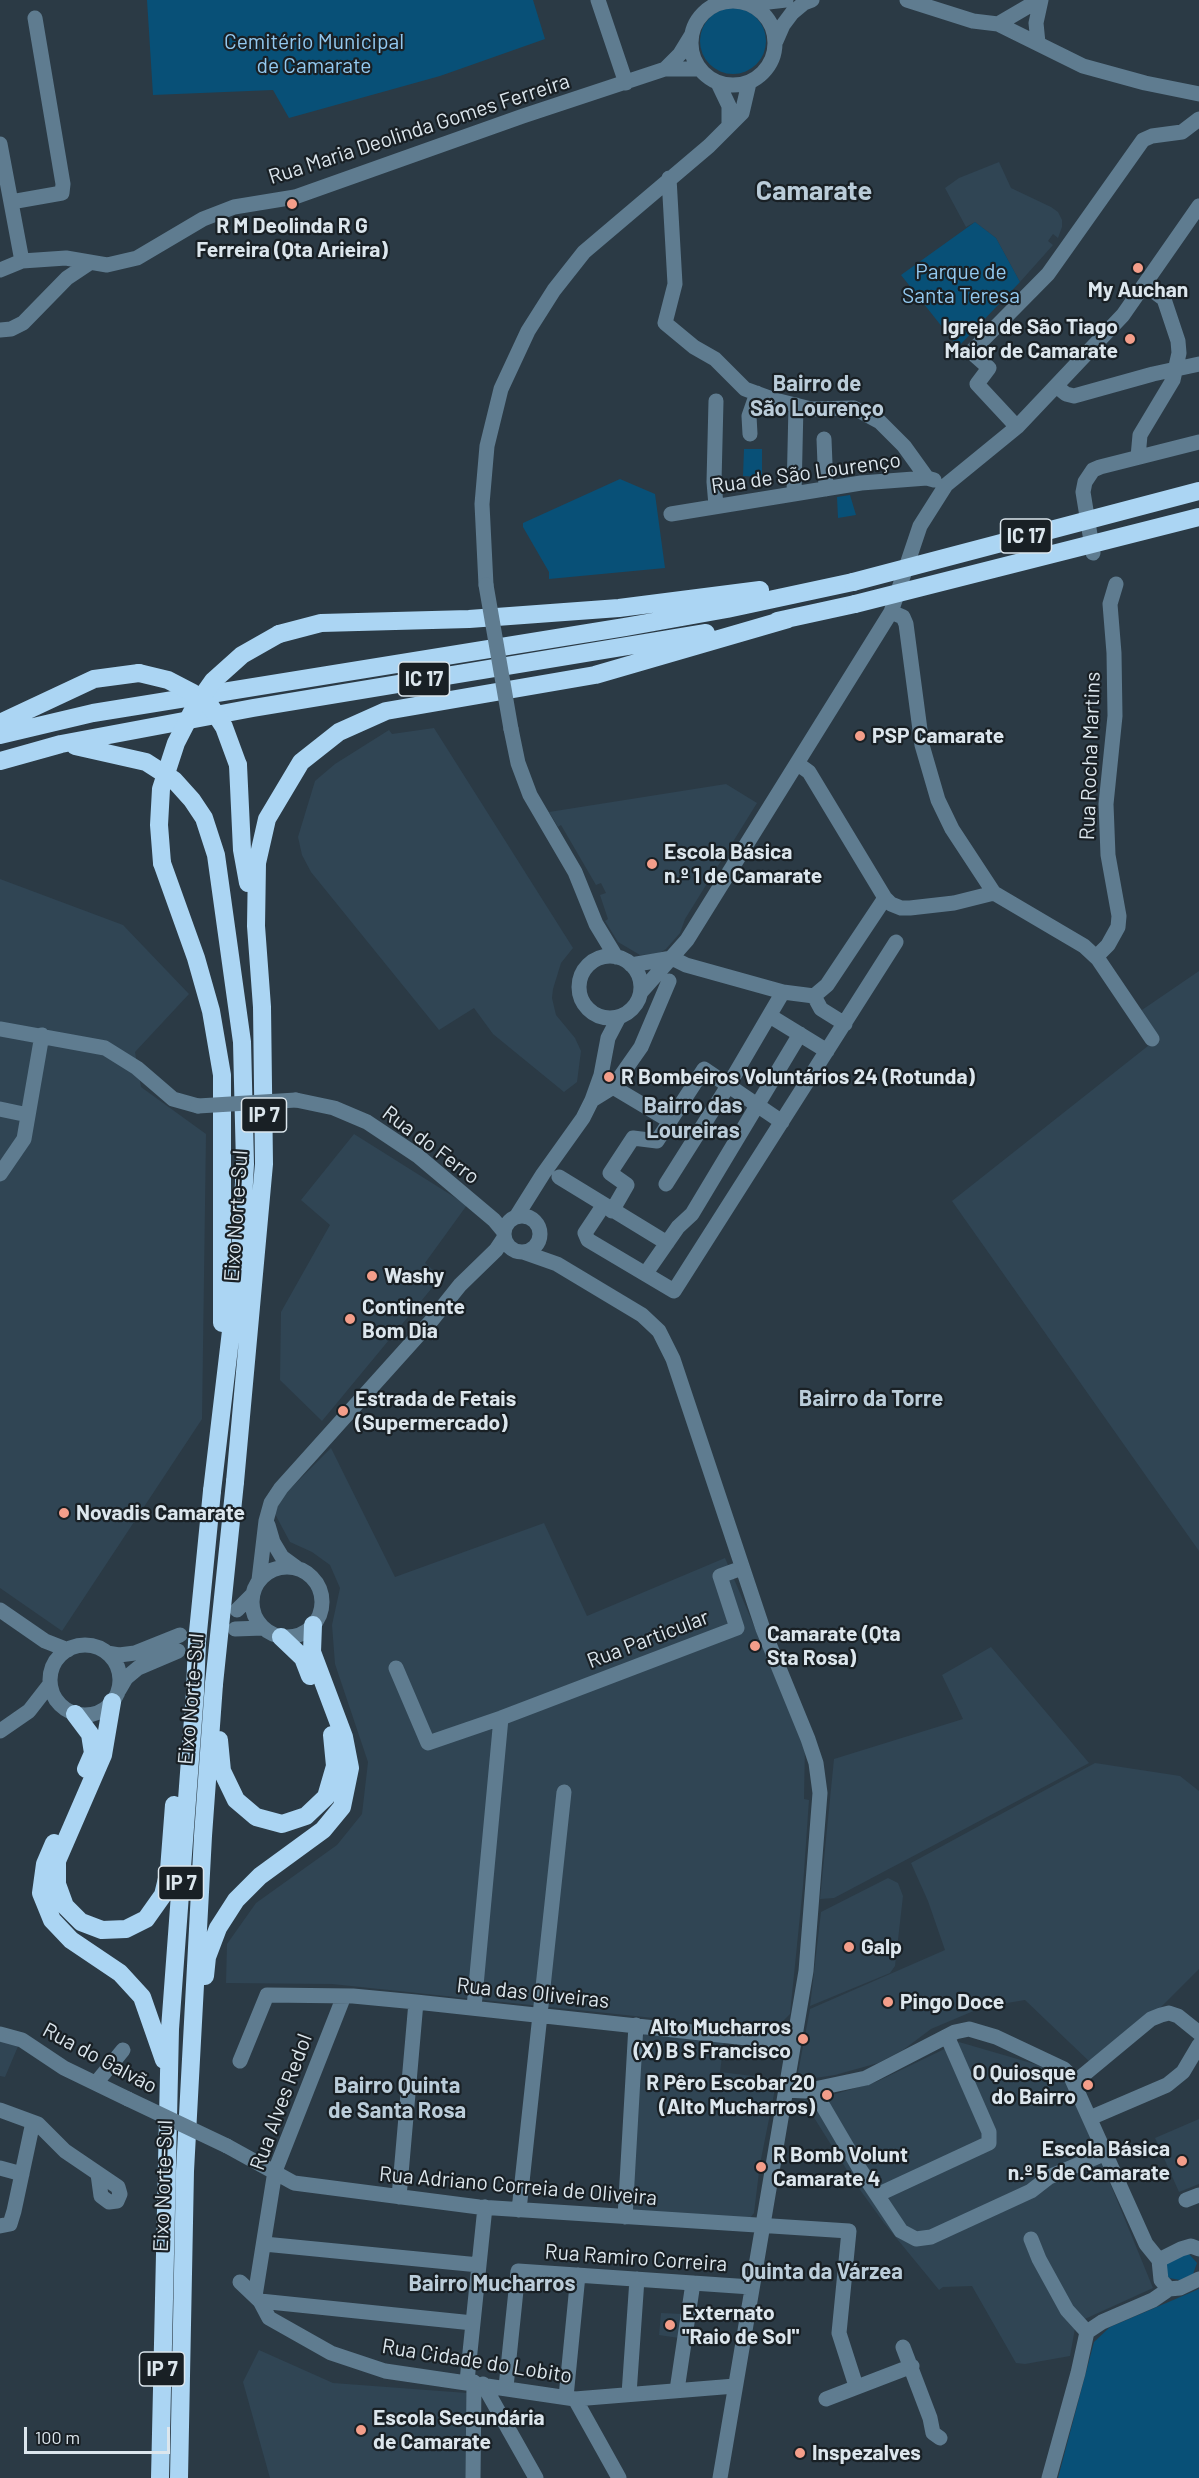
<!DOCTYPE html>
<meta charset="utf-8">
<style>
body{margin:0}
#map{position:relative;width:1199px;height:2478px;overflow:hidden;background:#2b3a45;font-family:Barlow,sans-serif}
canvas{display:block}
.scale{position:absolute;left:24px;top:2427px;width:146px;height:27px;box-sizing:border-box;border:3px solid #dce6ed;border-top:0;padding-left:8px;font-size:18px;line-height:21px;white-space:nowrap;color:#dce6ed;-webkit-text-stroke:4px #192025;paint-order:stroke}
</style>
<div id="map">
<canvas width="1199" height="2478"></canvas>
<div class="scale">100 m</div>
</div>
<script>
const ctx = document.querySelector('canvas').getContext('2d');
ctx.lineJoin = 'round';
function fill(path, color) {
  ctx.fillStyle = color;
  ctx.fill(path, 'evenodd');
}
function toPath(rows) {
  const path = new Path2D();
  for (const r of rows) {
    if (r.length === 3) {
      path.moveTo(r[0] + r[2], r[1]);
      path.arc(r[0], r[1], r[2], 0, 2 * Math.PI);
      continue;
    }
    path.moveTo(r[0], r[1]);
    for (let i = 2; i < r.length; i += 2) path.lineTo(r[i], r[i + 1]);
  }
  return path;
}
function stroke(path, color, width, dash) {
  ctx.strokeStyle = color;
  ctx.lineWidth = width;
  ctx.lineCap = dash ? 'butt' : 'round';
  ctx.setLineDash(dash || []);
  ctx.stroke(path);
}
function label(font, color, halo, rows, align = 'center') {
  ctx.font = font + ' Barlow,sans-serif';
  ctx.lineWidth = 4.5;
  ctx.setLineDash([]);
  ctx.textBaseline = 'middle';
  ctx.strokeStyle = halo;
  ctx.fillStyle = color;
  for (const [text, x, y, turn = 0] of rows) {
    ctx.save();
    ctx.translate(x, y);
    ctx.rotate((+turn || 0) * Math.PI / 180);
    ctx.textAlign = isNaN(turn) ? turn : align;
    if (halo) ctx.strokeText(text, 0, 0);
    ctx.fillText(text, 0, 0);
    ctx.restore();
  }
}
fill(toPath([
 [999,162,1011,188,1051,207,1058,212,1062,220,1062,227,1058,238,1053,234,1048,241,1053,245,1020,282,996,238,975,222,966,227,945,188,959,178],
 [434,728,573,948,561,963,553,989,552,998,556,1015,575,1038,581,1051,577,1082,564,1092,493,1034,474,1008,439,1030,311,872,302,855,298,837,315,781,335,764,389,730,392,734],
 [726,784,757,803,685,919,680,933,666,949,658,954,640,955,618,942,605,921,608,919,600,895,606,893,601,883,596,885,561,825,558,827,549,812],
 [0,879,123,925,189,994,135,1052,141,1087,206,1134,202,1419,62,1631,0,1588],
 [1199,971,1199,1551,952,1201,1158,1038,1139,1012],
 [354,1134,467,1205,425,1263,441,1277,322,1421,280,1380,281,1312,330,1225,301,1200],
 [331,1448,395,1577,544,1523,587,1616,725,1558,805,1745,804,1799,809,1800,803,1886,790,2014,779,2025,763,2029,701,2023,332,1984,226,1983,227,1944,256,1903,337,1845,362,1814,368,1762,335,1664,332,1625,340,1588,330,1565,312,1552,290,1542,275,1514,281,1498],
 [991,1647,1089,1763,834,1898,820,1899,834,1759,963,1719,942,1675],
 [1095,1763,1180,1776,1199,1791,1199,1969,1162,2006,1092,2064,1025,2000,983,2007,931,2029,903,2050,878,2063,835,2075,802,2080,797,2078,810,2009,945,1950,928,1901,911,1863],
 [888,1878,898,1883,903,1896,895,1966,890,1973,810,2006,821,1912],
 [644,2034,724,2042,720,2072,777,2079,760,2164,754,2213,750,2218,630,2212,641,2041],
 [0,2039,19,2044,5,2077,0,2076],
 [959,2042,1038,2065,1069,2083,1153,2288,1076,2323,1070,2356,1025,2364,1016,2363,972,2286,943,2287,939,2290,884,2223,855,2183,803,2100,825,2097,876,2082],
 [1199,2119,1199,2184,1179,2192,1155,2138],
 [661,2313,682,2314,679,2338,659,2335],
 [259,2350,333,2383,467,2393,466,2478,270,2478,243,2382]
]), '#304554');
fill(toPath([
 [147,0,533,0,545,39,440,76,289,118,273,90,153,95],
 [733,41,33],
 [975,222,996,238,1020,282,958,347,901,275],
 [744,449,762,449,762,477,743,476],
 [620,479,655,494,665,568,549,579,549,572,523,527,523,523],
 [850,495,856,515,838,518,837,497],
 [1189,2254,1197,2263,1193,2274,1180,2280,1169,2278,1167,2275,1166,2263,1168,2260],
 [1199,2289,1199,2478,1058,2478,1094,2342,1110,2327]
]), '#085077');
stroke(toPath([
 [598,0,626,83],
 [907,0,973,21,998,24,1083,66,1145,83,1199,94],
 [733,43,42],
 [751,4,786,0],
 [998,24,1039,0],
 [776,41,783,25,792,13,804,3,812,0],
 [1038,43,1036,23,1041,0],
 [665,69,680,54,691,36],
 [718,83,729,106,729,125],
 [0,144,22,261],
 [669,178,675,284,665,323,694,347,715,359,745,389,775,400,811,409,854,408,880,422,904,446,927,478],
 [11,202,62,193,63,184,35,18],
 [0,270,22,261,66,258,107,265,137,258,203,219,234,207,295,197,523,116,665,69,699,69],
 [0,330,11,329,23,323,67,278,88,264],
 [1056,386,1066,394,1074,396,1153,374,1199,364],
 [716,401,714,482,716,506],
 [1017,427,977,384,989,368,971,352,1048,274,1143,140,1152,136,1182,132,1199,119],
 [750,434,749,416,757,393],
 [824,439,826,489],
 [1138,457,1140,435,1173,380,1179,353,1178,341,1164,299,1145,285],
 [794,494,796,405],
 [671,514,861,483,927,478,934,480],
 [1093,553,1083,492,1085,482,1093,470,1100,467,1199,442],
 [486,585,482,504,487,446,501,389,528,331,554,290,584,252,709,146,742,113,749,83],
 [891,612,903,617,906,624,922,745,938,800,952,829,994,893,1084,946,1098,959,1152,1039],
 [511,729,518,763,530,795,575,872,596,924,616,957],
 [798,764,809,772,885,898,891,904,901,908,910,908,954,903,994,893],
 [610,987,31],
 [1096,957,1108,945,1118,927,1119,916,1108,855,1106,804,1115,716,1114,653,1110,604,1116,584],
 [631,965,672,958,686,965,783,992,814,996,827,985,885,898],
 [641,992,687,940,891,612,920,526,946,485,1017,427,1123,315,1199,206],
 [814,996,821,1009,845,1024],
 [770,1016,827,1051],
 [0,1029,105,1048,137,1068,173,1099,198,1106],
 [613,1087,670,1121],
 [296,1100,334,1108,367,1122,418,1156,494,1220,504,1232],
 [592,1100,613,1087,641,1047,669,981],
 [0,1109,28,1115],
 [0,1174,24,1139,42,1035],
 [559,1177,667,1243],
 [666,1184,728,1086,783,992],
 [603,1206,585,1233,588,1240,674,1291,896,942],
 [612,1211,627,1185,610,1173,633,1138,657,1141,704,1069,782,1122],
 [522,1234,18],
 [516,1217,543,1174,583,1118,592,1100,601,1075,608,1038,619,1017],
 [523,1252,557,1264,642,1315,659,1331,673,1359,763,1629,808,1739,816,1763,820,1793,806,1971,720,2478],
 [646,1273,678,1227,692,1214,800,1034],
 [268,1525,273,1542,282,1557,297,1568],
 [287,1602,35],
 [259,1580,266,1521,271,1503,281,1488,432,1320,460,1285,496,1250,504,1238],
 [0,1610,45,1641,68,1650],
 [237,1610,252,1595],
 [235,1629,263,1628],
 [85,1680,35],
 [107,1653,119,1655,135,1653,180,1635],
 [396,1668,428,1743,501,1718,737,1628,720,1576,742,1568],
 [119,1690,126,1678,138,1668,178,1651],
 [0,1731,29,1711,50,1684],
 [474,2007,501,1718],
 [0,2034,22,2040,64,2068,128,2099],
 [240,2061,267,1995,353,1996,416,2002,793,2043],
 [1075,2082,1151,2019,1161,2015,1169,2013,1178,2016,1199,2033],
 [96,2083,123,2050],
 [813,2089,861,2171,901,2231,916,2239,931,2237,1031,2191,1049,2177,1106,2153],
 [785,2090,805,2091,866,2078,955,2032,969,2029,996,2037,1064,2069,1070,2075,1146,2244,1159,2260],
 [0,2110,38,2124,65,2151,118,2187,120,2194,117,2201,109,2202,101,2196,98,2174],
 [1090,2118,1167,2085,1183,2072,1199,2045],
 [227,2146,294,2183,479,2207,849,2231,839,2333,856,2386],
 [0,2168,22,2174],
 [877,2195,989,2143,989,2132,947,2036],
 [399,2197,416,2002],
 [1186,2200,1199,2195],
 [519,2210,564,1792],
 [625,2217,636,2025],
 [0,2226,10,2224,14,2211,33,2122],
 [1031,2239,1039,2259,1067,2310,1087,2332],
 [264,2244,479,2265],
 [1159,2260,1181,2249,1191,2246,1199,2249],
 [1159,2260,1161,2280,1169,2289],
 [240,2282,260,2301,269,2318,331,2353,385,2371,575,2399,735,2386],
 [1169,2289,1180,2288,1199,2279],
 [255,2296,275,2171,344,1996],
 [260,2301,473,2323],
 [903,2347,930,2418,933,2433,940,2438],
 [467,2381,485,2207],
 [483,2384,536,2478],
 [506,2387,518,2271,751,2287],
 [677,2390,693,2283],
 [629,2394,637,2279],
 [566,2397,578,2275],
 [575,2399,619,2478],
 [826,2399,912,2366],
 [473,2478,474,2382],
 [1049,2478,1078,2373,1087,2332,1102,2322,1153,2300,1169,2289]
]), '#5f7c90', 15);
stroke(toPath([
 [777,621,855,604],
 [279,634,321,623,469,619,619,608,760,590],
 [0,723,94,679,139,673],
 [0,735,93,713,625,627,727,609,853,582],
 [75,746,146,762,174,780,192,800,204,818,216,855,242,1042,245,1164,240,1255,212,1491],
 [0,761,61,744,253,708,706,633],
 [238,765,242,850,248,883],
 [162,863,196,958,211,1011,222,1075,222,1323],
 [235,1482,264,1164,262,1007,256,926,257,863,267,819,301,762,339,732,386,711,595,675,788,619],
 [281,1637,303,1658,310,1676],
 [112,1702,103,1755,57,1861,57,1884,65,1906,81,1922,102,1930,126,1929,146,1919,163,1895,169,1870,174,1805],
 [75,1714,90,1734,93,1753,86,1769],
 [219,1740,222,1771,236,1800,256,1817,282,1824,306,1816,326,1797,335,1766,332,1735],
 [54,1843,45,1864,41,1893,52,1920,71,1940,120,1973,142,1997,164,2060],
 [205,1976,207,1957,218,1928,236,1900,260,1876,323,1830,342,1807,350,1768,344,1737,312,1652,313,1625],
 [160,2478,170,2029,195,1692],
 [179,2478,185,2171,203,1836,214,1684]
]), '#abd5f3', 18);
stroke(toPath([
 [486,585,511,729],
 [198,1106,296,1100],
 [128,2099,227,2146]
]), '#5f7c90', 15);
stroke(toPath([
 [853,582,1199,491],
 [855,604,1199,517],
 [139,673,168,680,193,693,211,707,224,727,238,765],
 [162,863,159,825,161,789,176,743,194,708,213,681,242,655,279,634],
 [214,1684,235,1482],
 [195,1692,197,1642,212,1491]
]), '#abd5f3', 18);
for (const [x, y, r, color] of [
 [292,204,6,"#f49e8a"],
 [1138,268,6,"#f49e8a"],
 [1130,339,6,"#f49e8a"],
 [860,736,6,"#f49e8a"],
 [652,864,6,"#f49e8a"],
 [609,1077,6,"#f49e8a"],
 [372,1276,6,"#f49e8a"],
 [350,1319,6,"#f49e8a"],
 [343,1411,6,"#f49e8a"],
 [64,1513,6,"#f49e8a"],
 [755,1646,6,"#f49e8a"],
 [849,1947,6,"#f49e8a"],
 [888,2002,6,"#f49e8a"],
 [803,2039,6,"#f49e8a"],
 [1088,2085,6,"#f49e8a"],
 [827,2095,6,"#f49e8a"],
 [1182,2161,6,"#f49e8a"],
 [761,2167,6,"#f49e8a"],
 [670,2325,6,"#f49e8a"],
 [361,2430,6,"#f49e8a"],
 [800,2453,6,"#f49e8a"]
]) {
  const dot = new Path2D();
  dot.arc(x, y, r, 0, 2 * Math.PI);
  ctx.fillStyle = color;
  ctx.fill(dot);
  stroke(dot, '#192025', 2);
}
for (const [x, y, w] of [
 [1026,536,51],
 [424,679,51],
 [264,1115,45],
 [181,1883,45],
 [162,2369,45]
]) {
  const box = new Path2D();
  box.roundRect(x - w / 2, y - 17, w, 34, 4.5);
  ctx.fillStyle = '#192025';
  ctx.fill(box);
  stroke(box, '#dce6ed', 1.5);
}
label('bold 20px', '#dce6ed', null, [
 ["IC 17",1026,536],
 ["IC 17",424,679],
 ["IP 7",264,1115],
 ["IP 7",181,1883],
 ["IP 7",162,2369]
]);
label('21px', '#93c9f0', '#192025', [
 ["Cemitério Municipal",314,42],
 ["de Camarate",314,66],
 ["Parque de",961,272],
 ["Santa Teresa",961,296]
]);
label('21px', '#dce6ed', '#192025', [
 ["Rua Maria Deolinda Gomes Ferreira",419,129,-18],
 ["Rua de São Lourenço",806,473,-8],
 ["Rua Rocha Martins",1090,756,-88],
 ["Rua do Ferro",431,1145,37],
 ["Eixo Norte-Sul",236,1216,-86],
 ["Rua Particular",648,1639,-21],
 ["Eixo Norte-Sul",191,1699,-85],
 ["Rua das Oliveiras",533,1993,6],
 ["Rua do Galvão",100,2058,28],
 ["Rua Alves Redol",281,2102,-70],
 ["Eixo Norte-Sul",163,2186,-88],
 ["Rua Adriano Correia de Oliveira",518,2186,5],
 ["Rua Ramiro Correira",636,2258,4],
 ["Rua Cidade do Lobito",477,2361,9]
]);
label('bold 21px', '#dce6ed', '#192025', [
 ["R M Deolinda R G",292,226,"center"],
 ["Ferreira (Qta Arieira)",292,250,"center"],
 ["My Auchan",1138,290,"center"],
 ["Igreja de São Tiago",1118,327,"right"],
 ["Maior de Camarate",1118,351,"right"],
 ["PSP Camarate",872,736],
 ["Escola Básica",664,852],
 ["n.º 1 de Camarate",664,876],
 ["R Bombeiros Voluntários 24 (Rotunda)",621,1077],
 ["Washy",384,1276],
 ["Continente",362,1307],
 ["Bom Dia",362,1331],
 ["Estrada de Fetais",355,1399],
 ["(Supermercado)",355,1423],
 ["Novadis Camarate",76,1513],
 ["Camarate (Qta",767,1634],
 ["Sta Rosa)",767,1658],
 ["Galp",861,1947],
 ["Pingo Doce",900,2002],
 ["Alto Mucharros",791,2027,"right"],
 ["(X) B S Francisco",791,2051,"right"],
 ["O Quiosque",1076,2073,"right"],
 ["do Bairro",1076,2097,"right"],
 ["R Pêro Escobar 20",815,2083,"right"],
 ["(Alto Mucharros)",815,2107,"right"],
 ["Escola Básica",1170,2149,"right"],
 ["n.º 5 de Camarate",1170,2173,"right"],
 ["R Bomb Volunt",773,2155],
 ["Camarate 4",773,2179],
 ["Externato",682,2313],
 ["\"Raio de Sol\"",682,2337],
 ["Escola Secundária",373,2418],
 ["de Camarate",373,2442],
 ["Inspezalves",812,2453]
], 'left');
label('bold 22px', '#baccd9', '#192025', [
 ["Bairro de",817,384],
 ["São Lourenço",817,409],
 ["Bairro das",693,1106],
 ["Loureiras",693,1131],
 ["Bairro da Torre",871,1399],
 ["Bairro Quinta",397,2086],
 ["de Santa Rosa",397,2111],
 ["Quinta da Várzea",822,2272],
 ["Bairro Mucharros",492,2284]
]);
label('bold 27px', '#baccd9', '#192025', [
 ["Camarate",814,191]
]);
</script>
